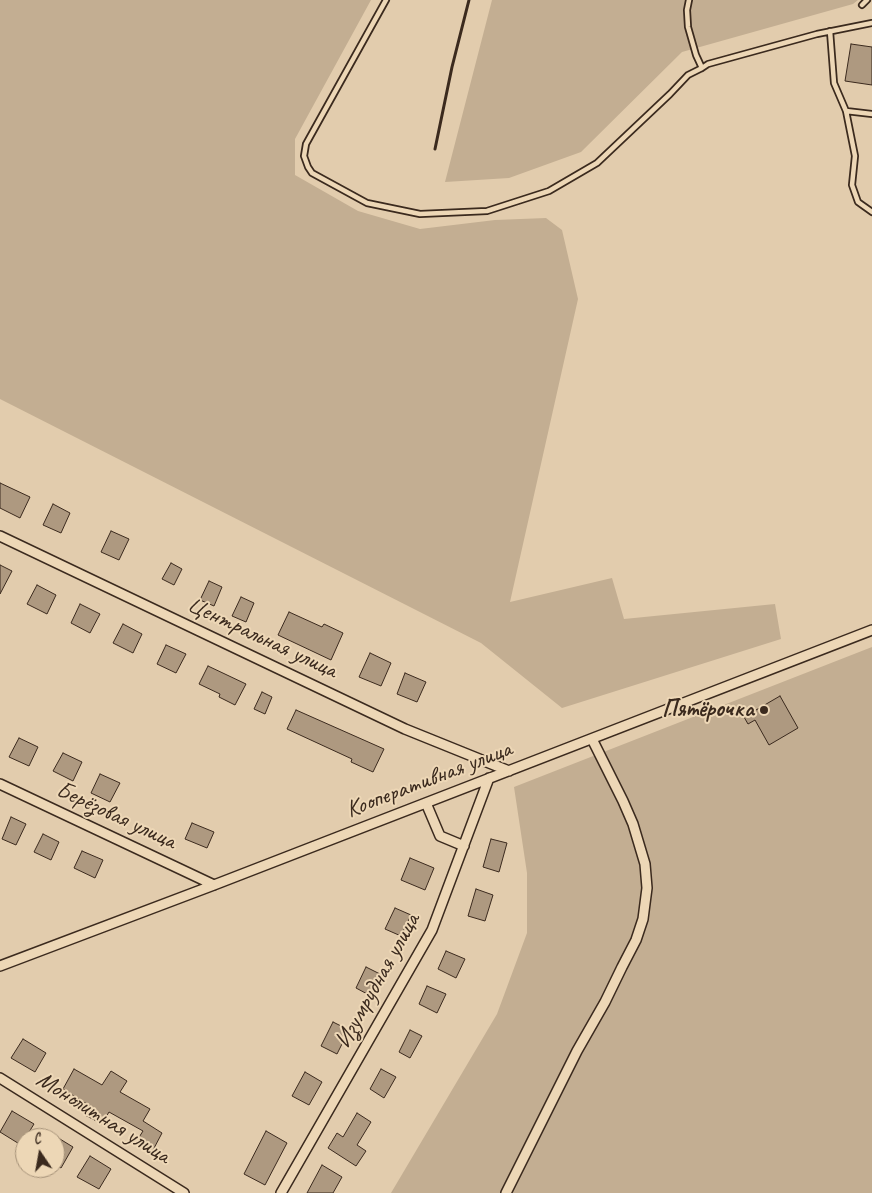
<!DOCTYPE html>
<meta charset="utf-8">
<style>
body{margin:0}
#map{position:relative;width:872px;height:1193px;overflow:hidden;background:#e2ccad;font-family:Caveat,sans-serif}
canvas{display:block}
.north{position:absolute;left:15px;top:1128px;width:50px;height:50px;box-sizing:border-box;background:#edd7b6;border:1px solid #a69279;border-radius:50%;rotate:348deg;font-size:14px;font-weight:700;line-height:20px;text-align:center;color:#3b2a1e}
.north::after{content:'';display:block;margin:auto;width:18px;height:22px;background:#3b2a1e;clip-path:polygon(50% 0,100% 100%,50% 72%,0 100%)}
</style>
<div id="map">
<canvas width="872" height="1193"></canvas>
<div class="north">С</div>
</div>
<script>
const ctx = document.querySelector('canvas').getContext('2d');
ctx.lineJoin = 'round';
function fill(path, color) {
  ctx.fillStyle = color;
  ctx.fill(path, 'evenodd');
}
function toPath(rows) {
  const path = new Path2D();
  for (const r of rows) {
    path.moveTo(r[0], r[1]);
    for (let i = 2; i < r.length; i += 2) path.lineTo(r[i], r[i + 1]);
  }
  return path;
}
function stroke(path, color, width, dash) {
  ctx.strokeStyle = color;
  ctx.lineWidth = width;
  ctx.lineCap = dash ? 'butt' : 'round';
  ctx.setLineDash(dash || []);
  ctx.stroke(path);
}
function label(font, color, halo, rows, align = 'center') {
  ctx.font = font + ' Caveat,sans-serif';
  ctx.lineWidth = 4;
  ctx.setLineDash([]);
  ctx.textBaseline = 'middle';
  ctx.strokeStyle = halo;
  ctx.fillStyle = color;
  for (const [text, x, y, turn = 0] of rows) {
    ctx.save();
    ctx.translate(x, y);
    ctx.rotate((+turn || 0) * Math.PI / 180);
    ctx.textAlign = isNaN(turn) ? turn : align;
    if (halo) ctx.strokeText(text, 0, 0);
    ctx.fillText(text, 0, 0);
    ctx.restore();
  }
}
fill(toPath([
 [0,0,371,0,295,139,295,175,358,211,420,229,495,220,546,218,562,230,578,299,510,602,612,578,624,619,775,604,781,639,562,708,481,643,0,399],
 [492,0,858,0,853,4,682,52,581,152,509,178,445,182],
 [872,647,872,1193,391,1193,497,1014,527,933,527,873,514,787]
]), '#c3ae92');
const building = toPath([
 [851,44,872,47,872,85,845,81,851,44],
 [0,483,30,497,20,518,0,508,0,483],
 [53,504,70,513,61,533,43,525,53,504],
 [111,531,129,539,119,560,101,552,111,531],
 [171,563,182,569,174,585,162,579,171,563],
 [0,565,12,571,0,594,0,565],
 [209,581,222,587,214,606,200,600,209,581],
 [37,585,56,595,47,614,27,604,37,585],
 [241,597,254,603,246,622,232,616,241,597],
 [80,604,100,614,90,633,71,623,80,604],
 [289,612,322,627,324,624,343,633,331,660,278,635,289,612],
 [123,624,142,634,133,653,113,643,123,624],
 [166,645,186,654,176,673,157,664,166,645],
 [370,653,391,663,381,686,359,677,370,653],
 [208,666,246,684,235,705,219,697,220,694,199,684,208,666],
 [405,673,426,682,417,702,397,694,405,673],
 [262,692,272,697,265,714,254,709,262,692],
 [780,696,798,728,769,745,755,720,748,724,744,717,780,696],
 [296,710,384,749,373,772,351,762,352,759,287,729,296,710],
 [19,738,38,747,29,766,9,757,19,738],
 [63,753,82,762,73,781,53,771,63,753],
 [100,774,120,783,110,802,91,793,100,774],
 [11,817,26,824,16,845,2,839,11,817],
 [192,823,214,832,207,848,185,839,192,823],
 [43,834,59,842,51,860,34,852,43,834],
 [491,839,507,843,499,872,483,867,491,839],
 [82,851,103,860,95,878,74,868,82,851],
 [410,858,434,868,425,890,401,880,410,858],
 [476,889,493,895,485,921,468,916,476,889],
 [395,908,411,915,401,936,385,929,395,908],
 [446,951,465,959,456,978,438,969,446,951],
 [366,967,382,975,371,996,356,988,366,967],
 [427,986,446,994,437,1013,419,1004,427,986],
 [333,1022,349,1030,337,1054,321,1046,333,1022],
 [410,1030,422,1036,410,1058,399,1052,410,1030],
 [23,1039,46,1053,35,1072,11,1058,23,1039],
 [74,1069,102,1085,111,1071,127,1081,120,1092,150,1109,143,1121,162,1133,152,1152,136,1142,143,1131,109,1112,102,1124,85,1115,90,1106,63,1089,74,1069],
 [381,1069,396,1077,384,1098,370,1089,381,1069],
 [305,1072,322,1082,309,1105,292,1096,305,1072],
 [12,1111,34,1124,21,1145,0,1132,12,1111],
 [357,1113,371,1122,357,1145,366,1151,356,1166,328,1148,337,1133,343,1137,357,1113],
 [266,1131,287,1143,265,1185,244,1174,266,1131],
 [55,1136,73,1147,61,1168,55,1164,55,1136],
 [90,1156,111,1169,99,1189,77,1177,90,1156],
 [322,1165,342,1177,333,1193,307,1193,322,1165]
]);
fill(building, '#ae9980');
stroke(building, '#3b2a1e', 1);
const service = toPath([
 [386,0,306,144,304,156,308,167,312,173,367,203,420,214,487,211,549,191,597,163,670,94,688,75,702,68,708,64,817,34,872,23],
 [689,0,687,10,688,27,696,55,702,68],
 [862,5,867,0],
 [830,31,834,83,846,111,855,156,852,185,858,202,872,212],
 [846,111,872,114]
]);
const minor = toPath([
 [0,536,405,729,509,771],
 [0,784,214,885],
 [426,803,440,836,464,846],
 [0,966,214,885,872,630],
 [0,1078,184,1193],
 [281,1193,432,930,489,778],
 [506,1193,577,1051,605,1002,622,967,636,940,643,919,647,888,645,864,633,824,623,801,592,739]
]);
stroke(service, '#3b2a1e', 8);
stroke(minor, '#3b2a1e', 12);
stroke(service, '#edd7b6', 4.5);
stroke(minor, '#edd7b6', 9);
stroke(toPath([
 [435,149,452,67,469,0]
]), '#3b2a1e', 3);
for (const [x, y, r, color] of [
 [764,710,5,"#3b2a1e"]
]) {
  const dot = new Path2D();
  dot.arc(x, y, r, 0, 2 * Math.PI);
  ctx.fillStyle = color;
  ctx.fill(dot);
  stroke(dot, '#edd7b6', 2);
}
label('24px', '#3b2a1e', '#edd7b6', [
 ["Центральная улица",262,638,25],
 ["Кооперативная улица",429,780,-21],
 ["Берёзовая улица",116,816,25],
 ["Изумрудная улица",378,981,-61],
 ["Монолитная улица",103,1118,32]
]);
label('bold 24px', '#3b2a1e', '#edd7b6', [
 ["Пятёрочка",754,710]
], 'right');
</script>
